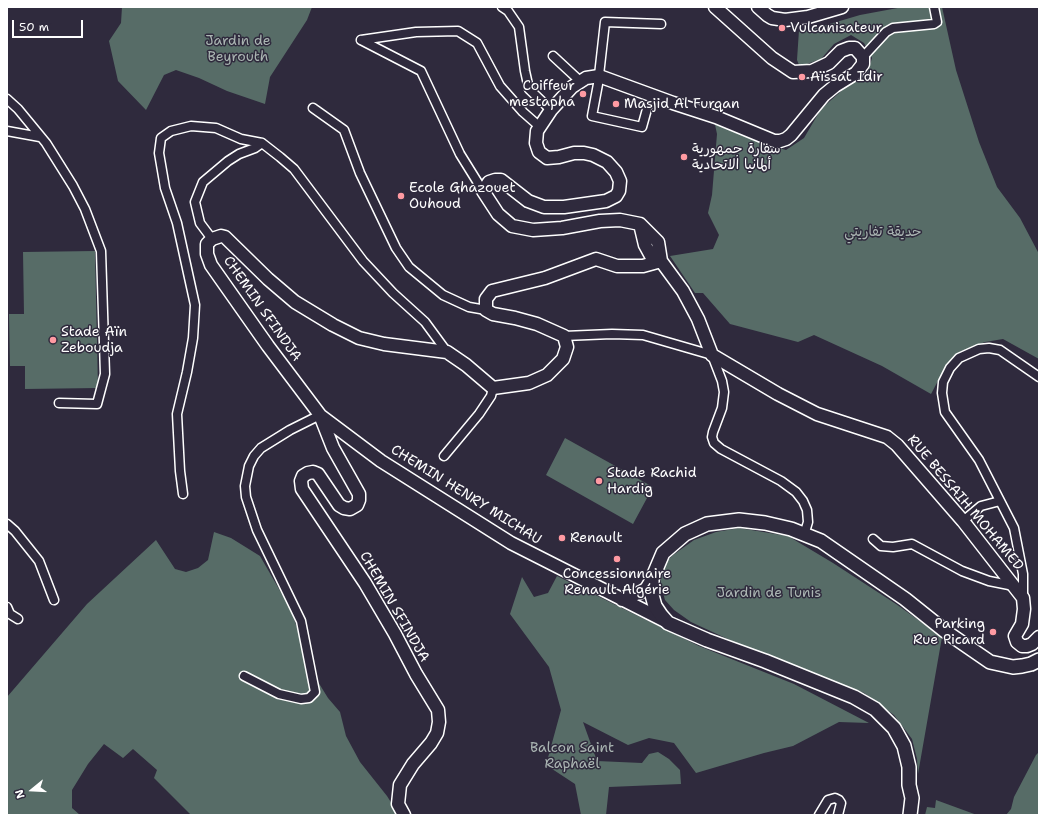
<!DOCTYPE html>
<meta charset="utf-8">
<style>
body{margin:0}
#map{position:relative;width:1046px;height:822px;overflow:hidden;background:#2f2a3d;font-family:"Shantell Sans",sans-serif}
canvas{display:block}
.frame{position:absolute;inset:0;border:8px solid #fff;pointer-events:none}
.north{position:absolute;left:12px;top:770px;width:40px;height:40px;-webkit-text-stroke:3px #2f2a3d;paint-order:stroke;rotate:252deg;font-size:11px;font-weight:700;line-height:16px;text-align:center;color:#fff}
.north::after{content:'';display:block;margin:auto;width:14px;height:18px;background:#fff;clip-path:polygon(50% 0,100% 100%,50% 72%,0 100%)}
.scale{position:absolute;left:12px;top:20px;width:71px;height:18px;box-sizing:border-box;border:2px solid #fff;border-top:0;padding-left:5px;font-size:12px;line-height:14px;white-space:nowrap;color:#fff;-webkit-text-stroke:3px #2f2a3d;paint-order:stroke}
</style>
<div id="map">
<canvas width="1046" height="822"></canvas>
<div class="frame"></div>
<div class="north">N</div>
<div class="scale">50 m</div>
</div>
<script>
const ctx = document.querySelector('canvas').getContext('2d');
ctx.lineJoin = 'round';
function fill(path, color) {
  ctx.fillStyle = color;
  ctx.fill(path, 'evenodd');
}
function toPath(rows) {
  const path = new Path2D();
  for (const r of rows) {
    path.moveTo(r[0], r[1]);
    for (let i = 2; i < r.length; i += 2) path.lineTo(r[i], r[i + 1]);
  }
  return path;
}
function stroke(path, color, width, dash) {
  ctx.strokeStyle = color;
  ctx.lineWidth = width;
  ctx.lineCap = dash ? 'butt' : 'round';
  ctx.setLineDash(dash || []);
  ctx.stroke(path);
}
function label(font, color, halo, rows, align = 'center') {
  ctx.font = font + ' "Shantell Sans","Playpen Sans Arabic",sans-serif';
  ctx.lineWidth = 3;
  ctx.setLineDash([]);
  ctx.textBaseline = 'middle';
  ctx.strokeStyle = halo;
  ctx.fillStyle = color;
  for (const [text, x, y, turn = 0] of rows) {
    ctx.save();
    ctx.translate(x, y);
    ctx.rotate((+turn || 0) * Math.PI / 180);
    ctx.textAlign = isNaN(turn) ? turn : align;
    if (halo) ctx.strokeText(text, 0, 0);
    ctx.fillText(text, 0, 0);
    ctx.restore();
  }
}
fill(toPath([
 [122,7,312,7,307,20,270,77,265,104,227,91,199,78,176,70,164,75,146,110,118,81,109,41,121,23],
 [903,7,942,7,956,70,979,142,997,187,1020,218,1039,254,1039,359,1003,339,985,342,960,352,947,364,931,394,882,366,814,335,798,342,730,324,703,293,695,293,670,256,713,249,719,235,708,213,712,195,717,134,714,120,758,142,786,150,804,138,821,109,848,85,868,72,872,58,864,43,851,35,834,44,821,59,807,64,799,65,797,60,799,30,816,28,860,15],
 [95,251,98,388,25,389,25,366,10,366,9,314,24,314,23,252],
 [565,438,653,487,633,524,546,475],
 [739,528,788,536,833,563,896,604,942,637,918,774,917,759,912,739,894,715,864,693,732,641,691,622,674,610,665,600,661,585,660,572,667,561,673,555,694,540,716,532],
 [214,532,231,538,260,556,290,608,315,677,328,698,340,712,346,736,360,762,387,796,399,815,191,815,154,778,157,770,133,749,123,758,104,744,88,764,72,790,72,808,80,815,7,815,7,697,87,604,156,540,175,569,186,572,198,568,208,560],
 [557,576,699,646,794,684,869,723,839,722,793,746,764,753,696,773,674,743,649,738,628,745,583,722,597,761,642,763,649,754,658,752,669,759,680,770,681,784,609,787,606,815,581,815,575,784,546,765,561,710,549,667,510,614,522,577,534,597,548,593],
 [1039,752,1039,815,1006,815,1011,809,1014,797,1036,755],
 [936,800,977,815,925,815,927,807,935,808]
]), '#576c67');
const street = toPath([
 [502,7,508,11,519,27,525,71,529,89,551,110],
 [361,40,416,32,458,31,477,43,500,86,523,112,540,127],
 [361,40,421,71,460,154,483,191],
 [553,56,580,81],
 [863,57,886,32,893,28,934,24,937,22,934,7],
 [7,99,18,109,46,143,73,186,85,209,101,251,105,374,97,404,59,403],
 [313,108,344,130,360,173,396,248,409,267,443,295,469,307,486,310],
 [647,109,642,127,592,116,598,84,605,22,661,24],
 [7,131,40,137],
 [212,239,200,223,195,202,203,182,228,161,239,154,255,148,262,143],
 [564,336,612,334,643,335,712,355,722,381,724,392,722,408,713,432,712,437,714,443,721,449,781,481,796,492,803,501,807,510,808,522,804,535],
 [444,456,479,414,491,396,493,388],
 [183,494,180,471,177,414,187,372,193,338,195,305,177,223,165,188,159,153,161,138,171,131,191,126,216,128,241,139,262,143,280,157,294,169,363,261,393,293,425,322,447,352],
 [963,521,981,506,1000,501],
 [7,524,15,531,39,561,54,600],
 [873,539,881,546,893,547,912,544,962,571,989,581,1014,586],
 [1023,597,1023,574,1014,528,979,460,945,412,942,393,943,382,950,368,959,358,979,349,989,348,1000,350,1039,377],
 [7,607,10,614,18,619],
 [244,676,279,694,301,699,309,698,315,692,301,621,257,530,246,497,245,486,249,466,254,456,261,448,290,430,320,415],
 [819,815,828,800,835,798,839,800,841,803,838,815]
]);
const secondary = toPath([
 [758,7,767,15,772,18,785,20,808,17,842,7],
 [640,224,620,220,600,221,562,228,533,230,512,226,498,214,483,191,489,182,495,180,501,180,528,201,544,207,564,207,606,201,616,196,619,191,620,181,616,172,607,162,593,155,584,153,574,153,559,157,547,158,539,152,536,143,537,131,551,110,572,87,586,78,599,76,673,103,716,117,774,141,780,141,786,139,791,135,824,95,835,86,856,73,863,64,863,57,855,48,849,48,841,51,829,63,812,71,793,72,772,58,715,7],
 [640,224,645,245,651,256,661,261,683,291,698,319,712,355,778,394,817,414,887,437,897,445,963,521,1023,598,1024,609,1022,624,1015,636,1017,642,1022,646,1027,646,1032,644,1039,637],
 [640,224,658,242,661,261],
 [321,416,381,461,511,543,667,622],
 [622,600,641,592,646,589,652,579],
 [404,815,398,804,400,785,413,764,431,743,437,733,439,722,438,710,416,674,395,634,365,583,302,489,301,481,303,476,308,473,313,472,318,474,339,505,344,508,350,509,357,505,359,500,359,494,333,448,320,415,268,346,211,265,207,254,207,244,212,239,221,236,225,237,268,279,295,302,333,325,359,338,384,344,447,352,466,365,493,388,529,383,547,375,563,359,567,347,564,336,537,324,515,318,493,314,486,310,486,299,492,291,545,278,596,259,617,266,643,266,661,261]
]);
const primary = toPath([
 [910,815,912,798,909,785,909,767,904,746,894,728,875,709,854,697,765,661,707,640,668,623,661,615,655,606,652,595,652,579,663,553,685,534,707,524,739,520,765,523,791,529,821,541,905,599,945,631,990,662,1013,667,1022,666,1031,664,1039,660]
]);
stroke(street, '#fff', 11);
stroke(secondary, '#fff', 15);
stroke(primary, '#fff', 16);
stroke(street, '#2f2a3d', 8);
stroke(secondary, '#2f2a3d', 12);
stroke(primary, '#2f2a3d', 13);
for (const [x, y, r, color] of [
 [782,28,4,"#ff9aa2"],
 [802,77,4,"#ff9aa2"],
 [583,94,4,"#ff9aa2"],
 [616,104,4,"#ff9aa2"],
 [684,157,4,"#ff9aa2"],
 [401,196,4,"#ff9aa2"],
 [53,340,4,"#ff9aa2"],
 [599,481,4,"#ff9aa2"],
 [562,538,4,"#ff9aa2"],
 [617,559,4,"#ff9aa2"],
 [993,632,4,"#ff9aa2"]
]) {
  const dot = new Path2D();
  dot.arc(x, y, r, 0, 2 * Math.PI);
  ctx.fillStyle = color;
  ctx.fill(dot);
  stroke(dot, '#2f2a3d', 1.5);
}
label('14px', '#fff', '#2f2a3d', [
 ["Vulcanisateur",790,28],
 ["Aïssat Idir",810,77],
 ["Coiffeur",575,86,"right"],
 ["mestapha",575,102,"right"],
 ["Masjid Al Furqan",624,104],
 ["سفارة جمهورية",692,149],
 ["ألمانيا الاتحادية",692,165],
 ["Ecole Ghazouet",409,188],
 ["Ouhoud",409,204],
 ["Stade Aïn",61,332],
 ["Zeboudja",61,348],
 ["Stade Rachid",607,473],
 ["Hardig",607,489],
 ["Renault",570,538],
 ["Concessionnaire",617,574,"center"],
 ["Renault Algérie",617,590,"center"],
 ["Parking",985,624,"right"],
 ["Rue Picard",985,640,"right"]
], 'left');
label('14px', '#abb6b3', '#2f2a3d', [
 ["Jardin de",238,41],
 ["Beyrouth",238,57],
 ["حديقة تفاريتي",883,232],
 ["Jardin de Tunis",769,593],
 ["Balcon Saint",572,748],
 ["Raphaël",572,764]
]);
label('14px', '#fff', '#2f2a3d', [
 ["CHEMIN SFINDJA",262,309,55],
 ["CHEMIN HENRY MICHAU",466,495,32],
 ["RUE BESSAIH MOHAMED",965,503,50],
 ["CHEMIN SFINDJA",394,607,60]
]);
</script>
